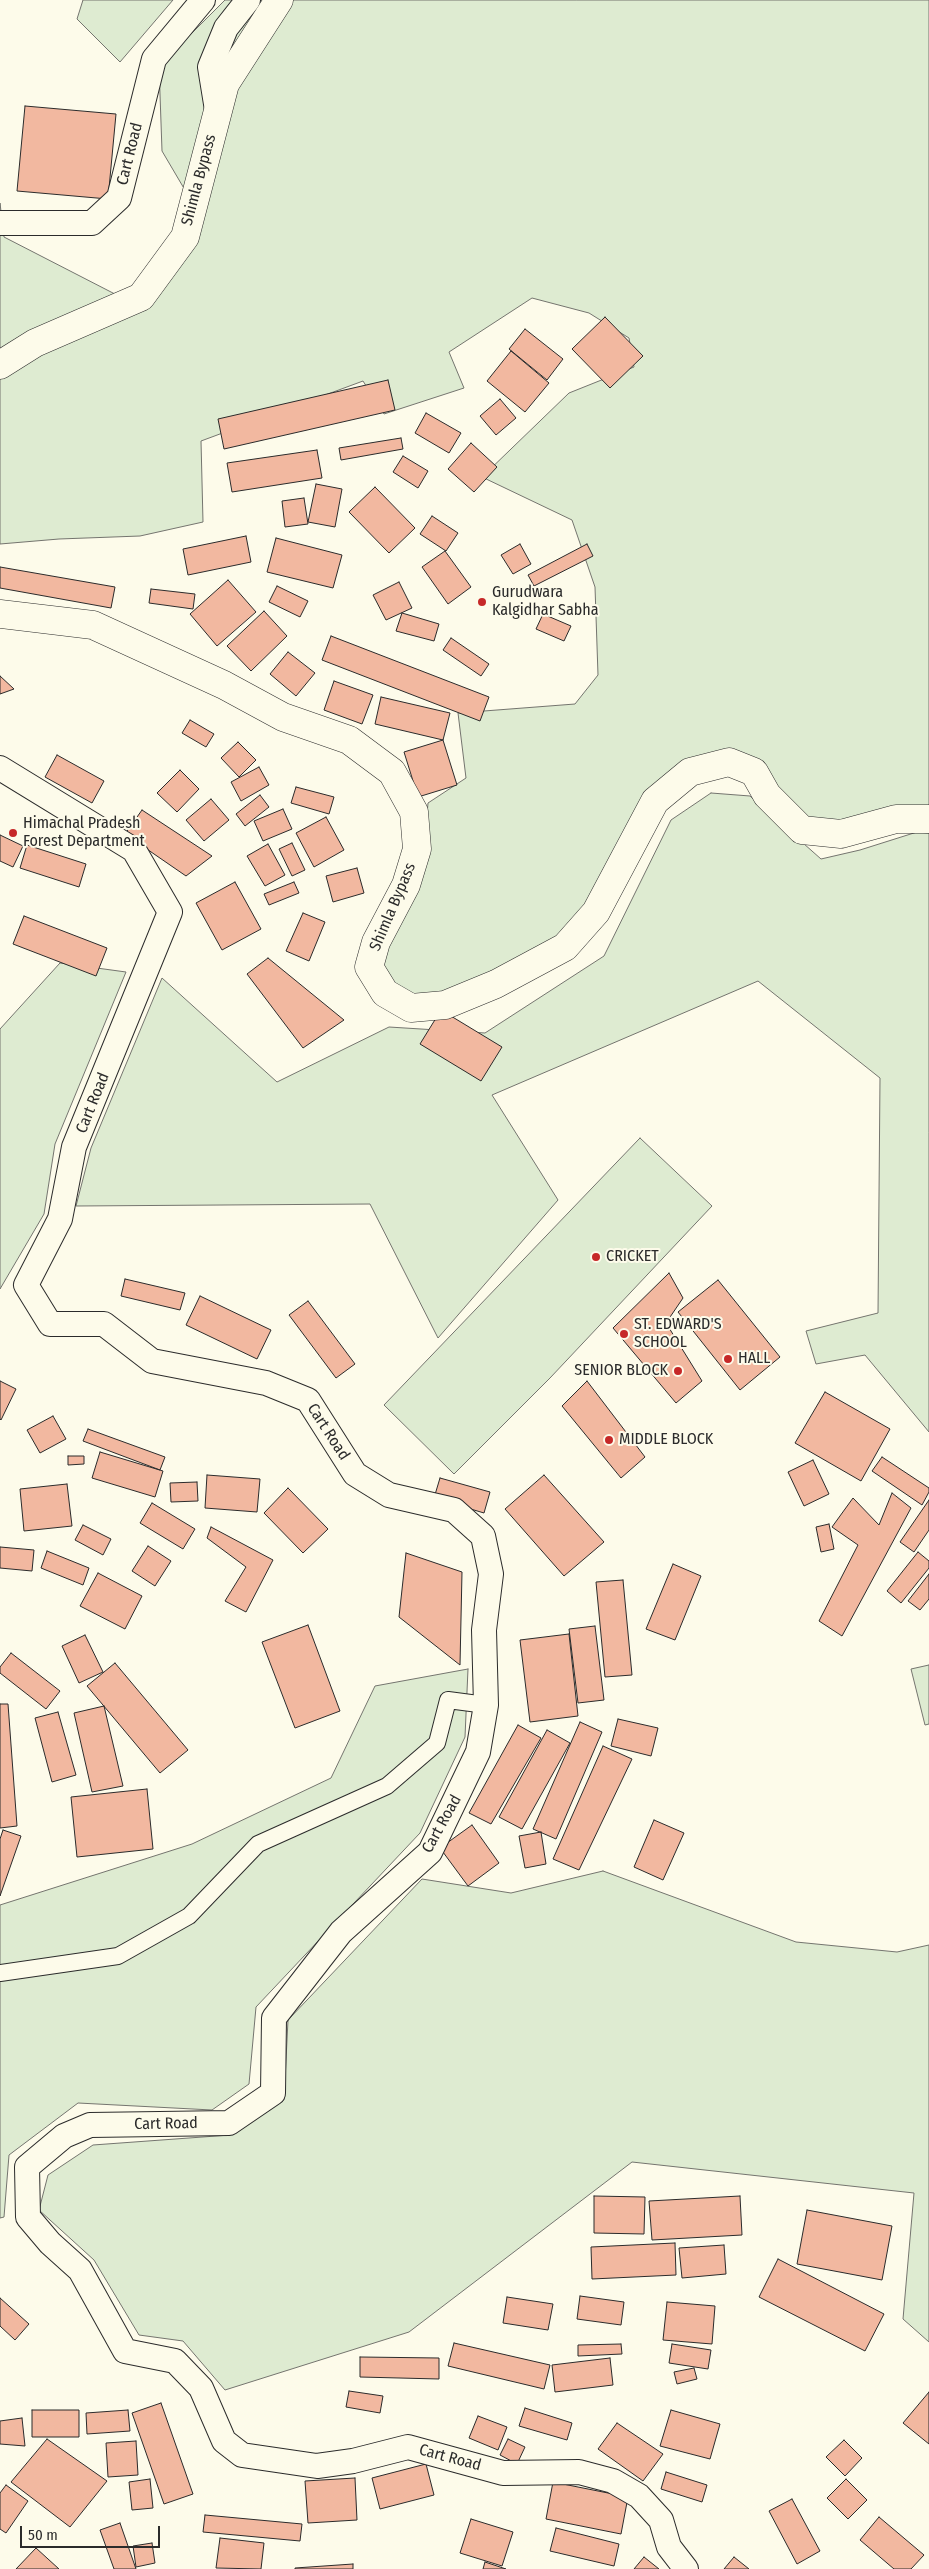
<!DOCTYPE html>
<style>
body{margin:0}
#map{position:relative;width:929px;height:2569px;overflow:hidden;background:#fdfbea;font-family:"Fira Sans Condensed",sans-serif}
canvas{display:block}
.scale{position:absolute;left:20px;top:2526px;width:140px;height:22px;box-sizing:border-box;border:2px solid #2b2b2b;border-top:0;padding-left:6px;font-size:15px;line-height:18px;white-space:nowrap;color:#2b2b2b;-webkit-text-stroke:4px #fdfbea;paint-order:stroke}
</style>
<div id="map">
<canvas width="929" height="2569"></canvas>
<div class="scale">50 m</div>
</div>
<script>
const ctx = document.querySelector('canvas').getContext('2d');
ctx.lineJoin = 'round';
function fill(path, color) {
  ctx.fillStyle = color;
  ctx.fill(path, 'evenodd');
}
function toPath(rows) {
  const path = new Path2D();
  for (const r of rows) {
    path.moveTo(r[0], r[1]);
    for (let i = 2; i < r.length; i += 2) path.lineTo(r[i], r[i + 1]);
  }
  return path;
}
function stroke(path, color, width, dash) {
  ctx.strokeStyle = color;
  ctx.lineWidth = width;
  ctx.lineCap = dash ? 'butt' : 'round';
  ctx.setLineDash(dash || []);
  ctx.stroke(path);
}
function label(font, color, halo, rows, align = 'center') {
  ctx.font = font + ' "Fira Sans Condensed",sans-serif';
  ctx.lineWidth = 4;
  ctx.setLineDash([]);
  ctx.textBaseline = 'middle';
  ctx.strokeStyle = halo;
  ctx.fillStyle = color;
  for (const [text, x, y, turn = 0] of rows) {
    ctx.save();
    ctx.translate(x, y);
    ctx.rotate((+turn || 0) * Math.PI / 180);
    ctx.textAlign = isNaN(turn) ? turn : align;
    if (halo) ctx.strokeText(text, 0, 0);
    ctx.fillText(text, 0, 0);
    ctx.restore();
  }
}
const green = toPath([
 [83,0,173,0,120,62,77,19,83,0],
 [225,0,929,0,929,810,841,825,804,822,755,764,687,766,589,909,560,941,442,1000,409,999,376,964,424,850,428,803,466,778,458,713,575,704,598,675,595,587,572,520,482,477,569,393,634,367,629,338,589,313,532,298,449,352,464,388,384,414,363,381,201,441,203,522,140,536,59,539,0,544,0,203,4,237,146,310,202,219,162,151,159,66,225,0],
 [711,793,750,796,821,859,860,850,917,832,929,833,929,1432,865,1355,816,1364,806,1331,878,1313,880,1078,758,981,492,1095,558,1200,438,1338,370,1204,76,1206,91,1148,162,978,277,1082,389,1027,485,1033,604,956,671,820,711,793],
 [60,963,126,972,55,1144,44,1214,0,1289,0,1029,60,963],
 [640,1138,712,1206,550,1378,454,1474,384,1405,640,1138],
 [929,1665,929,1724,925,1725,911,1669,929,1665],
 [468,1669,465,1737,420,1833,256,2007,249,2084,212,2110,78,2103,9,2155,4,2217,0,2218,0,1905,192,1844,331,1778,375,1686,468,1669],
 [603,1871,796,1942,897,1952,929,1945,929,2342,903,2319,914,2193,632,2162,409,2332,225,2390,183,2341,139,2335,94,2260,39,2210,48,2175,93,2145,230,2135,284,2100,288,2020,422,1879,511,1893,603,1871]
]);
fill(green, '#deebd1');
stroke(green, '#74746e', 1);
const building = toPath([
 [25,106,116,114,108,199,17,191,25,106],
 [605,317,643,356,610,388,572,349,605,317],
 [525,329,563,359,547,380,509,349,525,329],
 [511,351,549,383,525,412,487,381,511,351],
 [388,380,395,410,224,449,218,419,388,380],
 [500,399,516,418,496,435,480,416,500,399],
 [426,413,461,433,449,453,415,433,426,413],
 [401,438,403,449,341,460,339,448,401,438],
 [471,443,497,467,474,492,448,469,471,443],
 [317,450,322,478,232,492,227,463,317,450],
 [403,456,428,471,418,488,393,472,403,456],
 [316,484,342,489,335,527,308,522,316,484],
 [375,487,415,528,389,553,349,512,375,487],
 [304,498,308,524,285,527,282,501,304,498],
 [432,516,458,533,446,551,420,534,432,516],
 [246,536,251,562,188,575,183,549,246,536],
 [276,538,342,555,333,588,267,572,276,538],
 [520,544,531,564,513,574,501,555,520,544],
 [587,544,593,556,534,586,528,575,587,544],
 [445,551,471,587,448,604,422,567,445,551],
 [0,567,115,587,111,608,0,588,0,567],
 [228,580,256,612,217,646,190,614,228,580],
 [399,582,412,608,386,620,373,595,399,582],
 [277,586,308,601,300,617,269,602,277,586],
 [151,589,195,594,193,609,149,603,151,589],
 [264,611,287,636,251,671,227,646,264,611],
 [402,613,439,624,434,641,396,631,402,613],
 [543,614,571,626,564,641,536,629,543,614],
 [331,636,489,697,480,721,322,660,331,636],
 [451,638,489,664,481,676,443,650,451,638],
 [288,652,315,673,296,696,270,674,288,652],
 [0,676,14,689,0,694,0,676],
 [334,681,373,695,362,724,324,710,334,681],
 [381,697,450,713,443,740,375,724,381,697],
 [190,720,214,734,206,747,182,733,190,720],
 [443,740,457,785,418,797,404,752,443,740],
 [238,742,256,760,239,777,221,758,238,742],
 [57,755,104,781,92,803,45,777,57,755],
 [259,767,269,785,241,801,231,782,259,767],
 [180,770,199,789,177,812,157,793,180,770],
 [296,787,334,797,329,814,291,803,296,787],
 [260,795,269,807,245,826,236,814,260,795],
 [211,799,229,820,204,841,186,820,211,799],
 [283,809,292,829,263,841,254,821,283,809],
 [142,810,212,856,186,876,125,834,142,810],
 [326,817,344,850,314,867,296,833,326,817],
 [0,835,23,846,13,867,0,861,0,835],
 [292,843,305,870,292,876,279,849,292,843],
 [268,844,285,875,265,886,247,856,268,844],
 [27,845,86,864,79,887,20,868,27,845],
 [357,868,364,893,333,902,326,876,357,868],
 [235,882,261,929,222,950,196,903,235,882],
 [294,882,299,893,269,905,264,894,294,882],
 [303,913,325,922,309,961,286,951,303,913],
 [24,916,107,948,96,976,13,944,24,916],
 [268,958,344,1020,303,1048,247,974,268,958],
 [441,1010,502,1047,481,1081,420,1044,441,1010],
 [669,1273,683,1298,666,1323,702,1381,676,1403,613,1328,669,1273],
 [125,1279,185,1293,180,1310,121,1296,125,1279],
 [718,1280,780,1357,740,1390,678,1312,718,1280],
 [200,1296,271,1330,257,1359,186,1325,200,1296],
 [308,1301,355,1364,336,1378,289,1315,308,1301],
 [0,1381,16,1389,1,1420,0,1419,0,1381],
 [587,1381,645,1457,621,1478,562,1406,587,1381],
 [825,1392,890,1429,861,1481,795,1443,825,1392],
 [53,1416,66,1439,40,1453,27,1430,53,1416],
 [88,1429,165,1457,160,1470,83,1441,88,1429],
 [100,1452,163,1471,155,1497,92,1478,100,1452],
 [68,1456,84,1456,84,1464,68,1465,68,1456],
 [882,1457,929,1488,929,1492,922,1505,872,1471,882,1457],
 [813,1460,829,1494,804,1506,788,1472,813,1460],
 [207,1475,260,1479,257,1512,205,1508,207,1475],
 [544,1475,604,1542,564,1576,505,1509,544,1475],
 [440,1478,490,1492,484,1513,434,1498,440,1478],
 [197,1482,198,1501,171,1502,170,1483,197,1482],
 [67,1484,72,1526,24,1531,20,1489,67,1484],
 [288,1488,328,1529,303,1553,264,1513,288,1488],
 [892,1493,911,1508,842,1636,819,1621,858,1545,832,1527,853,1498,879,1525,892,1493],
 [929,1500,929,1530,914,1552,900,1542,929,1500],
 [152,1503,195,1529,183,1549,140,1523,152,1503],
 [829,1524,834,1549,821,1552,816,1527,829,1524],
 [83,1525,111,1539,103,1555,75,1540,83,1525],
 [211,1527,273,1560,246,1612,225,1601,246,1567,207,1538,211,1527],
 [148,1546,171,1561,155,1586,132,1571,148,1546],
 [0,1547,34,1550,32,1571,0,1568,0,1547],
 [47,1551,89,1568,83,1585,41,1568,47,1551],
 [918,1552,929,1561,929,1568,901,1603,887,1591,918,1552],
 [406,1553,462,1572,460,1665,399,1617,406,1553],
 [673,1564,701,1576,675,1640,646,1629,673,1564],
 [98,1573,142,1596,125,1629,80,1606,98,1573],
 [929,1574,929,1599,920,1610,908,1601,929,1574],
 [623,1580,632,1675,605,1677,596,1582,623,1580],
 [308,1625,340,1711,295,1728,262,1642,308,1625],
 [595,1626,604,1700,578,1703,569,1629,595,1626],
 [569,1634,578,1716,530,1722,520,1640,569,1634],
 [85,1635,103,1672,79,1683,62,1646,85,1635],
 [11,1653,60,1691,46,1709,0,1673,0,1667,11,1653],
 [115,1663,188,1750,160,1773,87,1686,115,1663],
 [0,1704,8,1704,17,1826,0,1828,0,1704],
 [104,1706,123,1786,92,1792,74,1713,104,1706],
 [58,1712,76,1775,52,1782,35,1718,58,1712],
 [618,1719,658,1728,651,1756,611,1746,618,1719],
 [580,1722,602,1732,556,1839,533,1829,580,1722],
 [518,1725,541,1738,491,1824,469,1813,518,1725],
 [547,1730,570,1743,522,1829,499,1817,547,1730],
 [603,1746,632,1759,579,1870,553,1859,603,1746],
 [147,1789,153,1849,77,1857,71,1797,147,1789],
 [654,1820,684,1833,663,1880,634,1867,654,1820],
 [472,1825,499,1863,468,1886,440,1848,472,1825],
 [3,1830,21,1836,0,1896,0,1839,3,1830],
 [541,1832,546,1864,525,1868,519,1836,541,1832],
 [594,2196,645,2197,644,2234,594,2233,594,2196],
 [740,2196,742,2235,652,2240,649,2201,740,2196],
 [807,2210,892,2226,882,2280,797,2264,807,2210],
 [675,2243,676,2275,592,2279,591,2247,675,2243],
 [724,2245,726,2274,682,2278,679,2248,724,2245],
 [778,2259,884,2314,865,2351,759,2297,778,2259],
 [580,2296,624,2302,621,2325,577,2319,580,2296],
 [507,2297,553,2304,548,2330,503,2323,507,2297],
 [0,2298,29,2324,15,2340,0,2326,0,2298],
 [667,2302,715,2306,712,2344,663,2340,667,2302],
 [454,2343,550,2365,544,2389,448,2366,454,2343],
 [621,2344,622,2354,578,2356,578,2345,621,2344],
 [672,2344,711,2350,708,2369,669,2363,672,2344],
 [360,2357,439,2358,439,2379,360,2377,360,2357],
 [610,2358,613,2385,555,2392,552,2365,610,2358],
 [694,2368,697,2379,677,2384,674,2372,694,2368],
 [349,2391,383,2396,380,2413,346,2407,349,2391],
 [929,2392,929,2444,903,2423,929,2392],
 [161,2403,193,2494,164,2504,132,2413,161,2403],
 [525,2408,572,2423,567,2440,519,2426,525,2408],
 [32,2410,79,2410,79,2437,32,2437,32,2410],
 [128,2410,130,2431,87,2434,86,2413,128,2410],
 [671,2410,720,2424,710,2459,660,2446,671,2410],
 [478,2416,507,2427,498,2450,469,2438,478,2416],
 [22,2418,25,2446,0,2444,0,2421,22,2418],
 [617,2423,663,2454,643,2481,598,2449,617,2423],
 [47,2439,107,2481,70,2527,11,2482,47,2439],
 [508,2439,525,2447,517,2464,500,2455,508,2439],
 [844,2440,862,2458,845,2476,826,2457,844,2440],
 [136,2441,138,2475,108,2477,106,2443,136,2441],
 [426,2464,434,2495,380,2509,372,2478,426,2464],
 [666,2472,707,2485,702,2502,661,2489,666,2472],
 [355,2478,357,2520,308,2523,305,2481,355,2478],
 [150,2479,153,2508,132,2510,129,2482,150,2479],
 [846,2479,867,2500,848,2519,827,2498,846,2479],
 [553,2482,628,2497,621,2534,546,2519,553,2482],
 [6,2485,28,2501,6,2533,0,2529,0,2493,6,2485],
 [792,2499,820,2551,797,2564,769,2511,792,2499],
 [205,2515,302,2524,300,2541,203,2532,205,2515],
 [879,2517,924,2555,911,2569,894,2569,860,2540,879,2517],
 [471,2519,513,2532,502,2566,460,2553,471,2519],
 [120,2523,136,2569,114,2569,100,2530,120,2523],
 [556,2528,619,2544,614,2566,550,2551,556,2528],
 [220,2538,264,2543,261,2569,216,2568,220,2538],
 [152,2543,155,2563,136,2567,133,2546,152,2543],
 [36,2548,59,2569,16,2569,36,2548],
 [644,2557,659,2569,634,2569,644,2557],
 [734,2557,749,2569,724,2569,734,2557],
 [485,2562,506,2569,483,2569,485,2562],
 [353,2564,353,2569,295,2569,295,2568,353,2564]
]);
fill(building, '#f2b8a0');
stroke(building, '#2b2b2b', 1);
const street = toPath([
 [0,1973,118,1956,189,1916,258,1844,387,1786,437,1743,448,1700,486,1705]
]);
const secondary = toPath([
 [217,110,210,67,226,28,248,0],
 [0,223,92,223,119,198,154,59,203,0],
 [0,768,134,850,170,912,74,1147,60,1219,26,1285,50,1324,104,1324,152,1361,266,1383,308,1400,355,1474,389,1495,454,1510,483,1536,491,1574,484,1630,486,1705,478,1752,430,1852,341,1932,274,2018,273,2093,229,2123,90,2125,64,2136,27,2167,28,2217,50,2243,80,2270,125,2351,175,2361,201,2388,224,2441,242,2455,317,2466,353,2461,408,2447,503,2473,579,2472,613,2481,639,2496,661,2520,669,2547,686,2569]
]);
const highway = toPath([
 [0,365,35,343,141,297,185,237,225,84,279,0],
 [0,614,93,625,224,685,283,717,349,740,392,772,414,812,417,849,406,885,376,942,369,967,385,993,411,1008,445,1005,496,984,565,947,596,912,655,801,690,772,729,762,754,772,767,795,802,830,841,834,896,819,929,819]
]);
stroke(street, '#2b2b2b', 18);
stroke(secondary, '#2b2b2b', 26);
stroke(highway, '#2b2b2b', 29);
stroke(street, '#fdfbea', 16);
stroke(secondary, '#fdfbea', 24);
stroke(highway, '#fdfbea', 28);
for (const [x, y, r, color] of [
 [482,602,5,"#c62828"],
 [13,833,5,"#c62828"],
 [596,1257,5,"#c62828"],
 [624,1334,5,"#c62828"],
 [728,1359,5,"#c62828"],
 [678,1371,5,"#c62828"],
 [609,1440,5,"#c62828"]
]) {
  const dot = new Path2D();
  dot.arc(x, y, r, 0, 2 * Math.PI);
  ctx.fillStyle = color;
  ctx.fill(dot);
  stroke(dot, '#fdfbea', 2);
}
label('16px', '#2b2b2b', '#fdfbea', [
 ["Cart Road",130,154,-76],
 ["Shimla Bypass",199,180,-75],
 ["Shimla Bypass",393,907,-67],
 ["Cart Road",93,1103,-68],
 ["Cart Road",328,1432,57],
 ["Cart Road",442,1824,-61],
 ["Cart Road",166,2124,-1],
 ["Cart Road",450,2458,15]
]);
label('16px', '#2b2b2b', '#fdfbea', [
 ["Gurudwara",492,593],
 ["Kalgidhar Sabha",492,611],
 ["Himachal Pradesh",23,824],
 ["Forest Department",23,842],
 ["CRICKET",606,1257],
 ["ST. EDWARD'S",634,1325],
 ["SCHOOL",634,1343],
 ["HALL",738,1359],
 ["SENIOR BLOCK",668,1371,"right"],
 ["MIDDLE BLOCK",619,1440]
], 'left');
</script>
